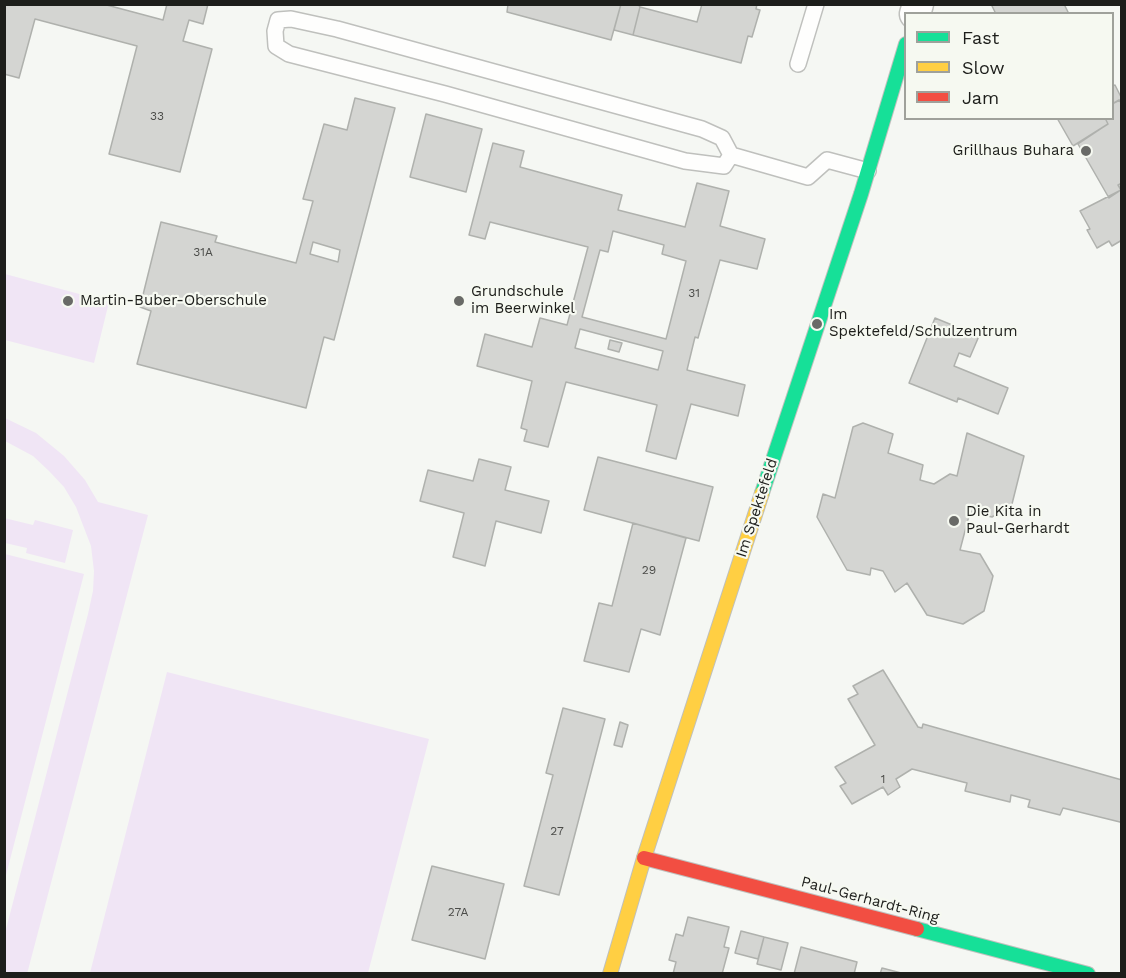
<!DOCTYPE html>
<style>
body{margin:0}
#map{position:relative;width:1126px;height:978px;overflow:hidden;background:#f5f7f3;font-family:"Work Sans",sans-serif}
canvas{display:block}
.frame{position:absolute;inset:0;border:6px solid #1d1e1b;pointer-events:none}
.legend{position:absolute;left:904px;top:12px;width:210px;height:108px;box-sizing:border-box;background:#f6f9f1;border:2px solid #9fa19b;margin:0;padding:8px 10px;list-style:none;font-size:18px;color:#1d1e1b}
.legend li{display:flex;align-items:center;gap:12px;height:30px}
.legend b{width:30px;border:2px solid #9fa19b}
</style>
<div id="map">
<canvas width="1126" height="978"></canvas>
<div class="frame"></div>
<ul class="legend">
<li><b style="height:8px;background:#16e098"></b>Fast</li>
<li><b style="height:8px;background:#ffcf43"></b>Slow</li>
<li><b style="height:8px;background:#f24e42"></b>Jam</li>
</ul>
</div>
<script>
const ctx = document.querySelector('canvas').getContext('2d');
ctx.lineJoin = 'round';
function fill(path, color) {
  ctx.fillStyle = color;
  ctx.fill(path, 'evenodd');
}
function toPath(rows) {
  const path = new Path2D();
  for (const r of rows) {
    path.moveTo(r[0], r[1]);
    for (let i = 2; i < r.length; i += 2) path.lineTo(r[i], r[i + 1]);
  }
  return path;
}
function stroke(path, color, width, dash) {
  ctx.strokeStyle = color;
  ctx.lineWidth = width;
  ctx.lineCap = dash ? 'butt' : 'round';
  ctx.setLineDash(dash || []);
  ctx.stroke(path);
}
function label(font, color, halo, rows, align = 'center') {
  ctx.font = font + ' "Work Sans",sans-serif';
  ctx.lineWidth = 4.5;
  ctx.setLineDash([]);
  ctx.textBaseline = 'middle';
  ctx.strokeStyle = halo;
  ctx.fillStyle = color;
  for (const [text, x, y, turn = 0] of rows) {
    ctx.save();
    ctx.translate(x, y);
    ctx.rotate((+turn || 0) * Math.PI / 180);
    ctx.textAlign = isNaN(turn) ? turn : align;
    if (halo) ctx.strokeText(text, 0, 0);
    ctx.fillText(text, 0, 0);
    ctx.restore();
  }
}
fill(toPath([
 [5,274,109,302,94,363,5,340],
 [5,418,36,433,64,456,85,480,98,502,148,515,27,974,5,973,5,933,88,614,93,591,94,571,91,546,76,507,64,487,49,471,33,456,5,441],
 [4,518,33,525,35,520,73,530,65,563,26,553,27,548,5,543],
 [5,554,84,574,5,879,4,554],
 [167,672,429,739,368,973,90,973]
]), '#f0e5f5');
const building = toPath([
 [4,4,103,4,163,20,167,4,208,4,203,24,189,20,183,41,212,49,180,172,109,154,137,46,35,19,19,78,4,74,4,4],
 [621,4,611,40,507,12,508,4,621,4],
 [621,4,638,4,640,7,633,35,614,30,621,4],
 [702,4,757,4,756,9,760,10,752,37,748,36,741,63,633,35,640,7,697,22,702,4],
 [991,4,1068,4,1065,6,1069,14,996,14,991,4],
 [1115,85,1122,99,1112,104,1112,86,1115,85],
 [355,98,395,108,334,340,324,337,306,408,137,364,151,311,140,307,161,222,217,236,215,242,296,263,313,201,303,199,324,124,347,130,355,98],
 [313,242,340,250,338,262,310,254,313,242],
 [1119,100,1122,104,1122,183,1118,185,1121,190,1109,198,1078,144,1108,124,1105,118,1112,118,1112,104,1119,100],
 [426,114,482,129,466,192,410,177,426,114],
 [1057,118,1105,118,1108,124,1073,146,1057,118],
 [493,143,524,151,520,167,622,195,618,210,685,227,697,183,729,191,720,226,765,239,757,269,720,260,698,338,695,337,687,370,745,385,738,416,691,404,676,459,646,451,657,405,566,382,548,447,524,441,527,430,521,428,532,381,477,366,485,334,532,347,540,318,567,325,588,247,490,222,485,239,469,235,493,143],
 [613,231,664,245,662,254,686,261,666,339,582,317,600,250,608,252,613,231],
 [580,329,663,351,658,370,575,348,580,329],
 [1122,183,1122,240,1112,246,1109,241,1097,248,1087,230,1090,229,1080,211,1121,190,1118,185,1122,183],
 [935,318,979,336,970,357,959,353,954,366,1008,388,998,414,958,398,957,402,909,383,935,318],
 [610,340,622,343,619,352,608,349,610,340],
 [863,423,893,434,888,453,923,465,920,480,934,484,950,474,957,476,967,433,1024,456,1012,504,992,517,970,512,960,550,980,554,993,576,984,611,963,624,927,615,907,583,895,592,883,571,871,568,870,575,847,570,817,517,823,494,835,498,853,427,863,423],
 [598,457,713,487,699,541,584,510,598,457],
 [479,459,511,467,505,490,549,501,541,533,496,521,485,566,453,557,464,513,420,501,428,470,473,481,479,459],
 [633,523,686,538,660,635,641,629,629,672,584,661,599,603,612,606,633,523],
 [883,670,918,727,922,728,923,724,1122,780,1122,824,1120,822,1063,808,1060,815,1028,807,1030,800,1011,795,1010,802,965,791,967,783,912,769,896,779,900,787,888,795,883,787,852,804,840,786,846,783,835,767,875,745,848,699,858,694,853,686,883,670],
 [563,708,605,719,559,895,524,886,553,775,546,773,563,708],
 [620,722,628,725,622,747,614,745,620,722],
 [432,866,504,884,485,959,412,940,432,866],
 [688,917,729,927,724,947,729,948,722,974,673,974,676,962,669,960,676,934,683,936,688,917],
 [741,931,764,937,758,959,735,953,741,931],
 [764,937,788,943,781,970,757,964,764,937],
 [801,947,857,962,854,974,794,974,801,947],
 [882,968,905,974,880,974,882,968]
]);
fill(building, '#d4d5d2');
stroke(building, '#afb1ad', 1.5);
const lane = toPath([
 [798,64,816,4],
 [731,155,724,166,685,161,445,94,289,54,276,46,275,31,278,20,291,19,337,29,702,129,722,138,731,155,808,177,827,160,868,171]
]);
const street = toPath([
 [915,14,918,4]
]);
const fast = toPath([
 [762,493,861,194,906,44],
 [917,929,1088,974]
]);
const slow = toPath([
 [610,974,644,858,762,493]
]);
const jam = toPath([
 [644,858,917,929]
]);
stroke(lane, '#bfc0bd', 18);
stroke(street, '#bfc0bd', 33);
stroke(fast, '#bfc0bd', 16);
stroke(slow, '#bfc0bd', 16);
stroke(jam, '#bfc0bd', 16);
stroke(lane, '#fefefd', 15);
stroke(street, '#fefefd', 30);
stroke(fast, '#16e098', 14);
stroke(slow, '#ffcf43', 14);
stroke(jam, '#f24e42', 14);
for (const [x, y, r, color] of [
 [1086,151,6,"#696a67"],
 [68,301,6,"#696a67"],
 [459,301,6,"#696a67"],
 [817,324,6,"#696a67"],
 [954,521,6,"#696a67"]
]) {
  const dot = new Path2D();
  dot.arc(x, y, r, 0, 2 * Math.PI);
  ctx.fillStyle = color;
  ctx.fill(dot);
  stroke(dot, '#f6f9f1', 2);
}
label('12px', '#4b4c49', null, [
 ["33",157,116],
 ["31A",203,252],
 ["31",694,293],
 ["29",649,570],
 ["1",883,779],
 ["27",557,831],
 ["27A",458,912]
]);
label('15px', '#1d1e1b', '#f6f9f1', [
 ["Grillhaus Buhara",1074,151,"right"],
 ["Grundschule",471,292],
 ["im Beerwinkel",471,309],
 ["Martin-Buber-Oberschule",80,301],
 ["Im",829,315],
 ["Spektefeld/Schulzentrum",829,332],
 ["Die Kita in",966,512],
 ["Paul-Gerhardt",966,529]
], 'left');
label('15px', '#1d1e1b', '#f6f9f1', [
 ["Im Spektefeld",757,508,-72],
 ["Paul-Gerhardt-Ring",870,900,15]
]);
</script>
